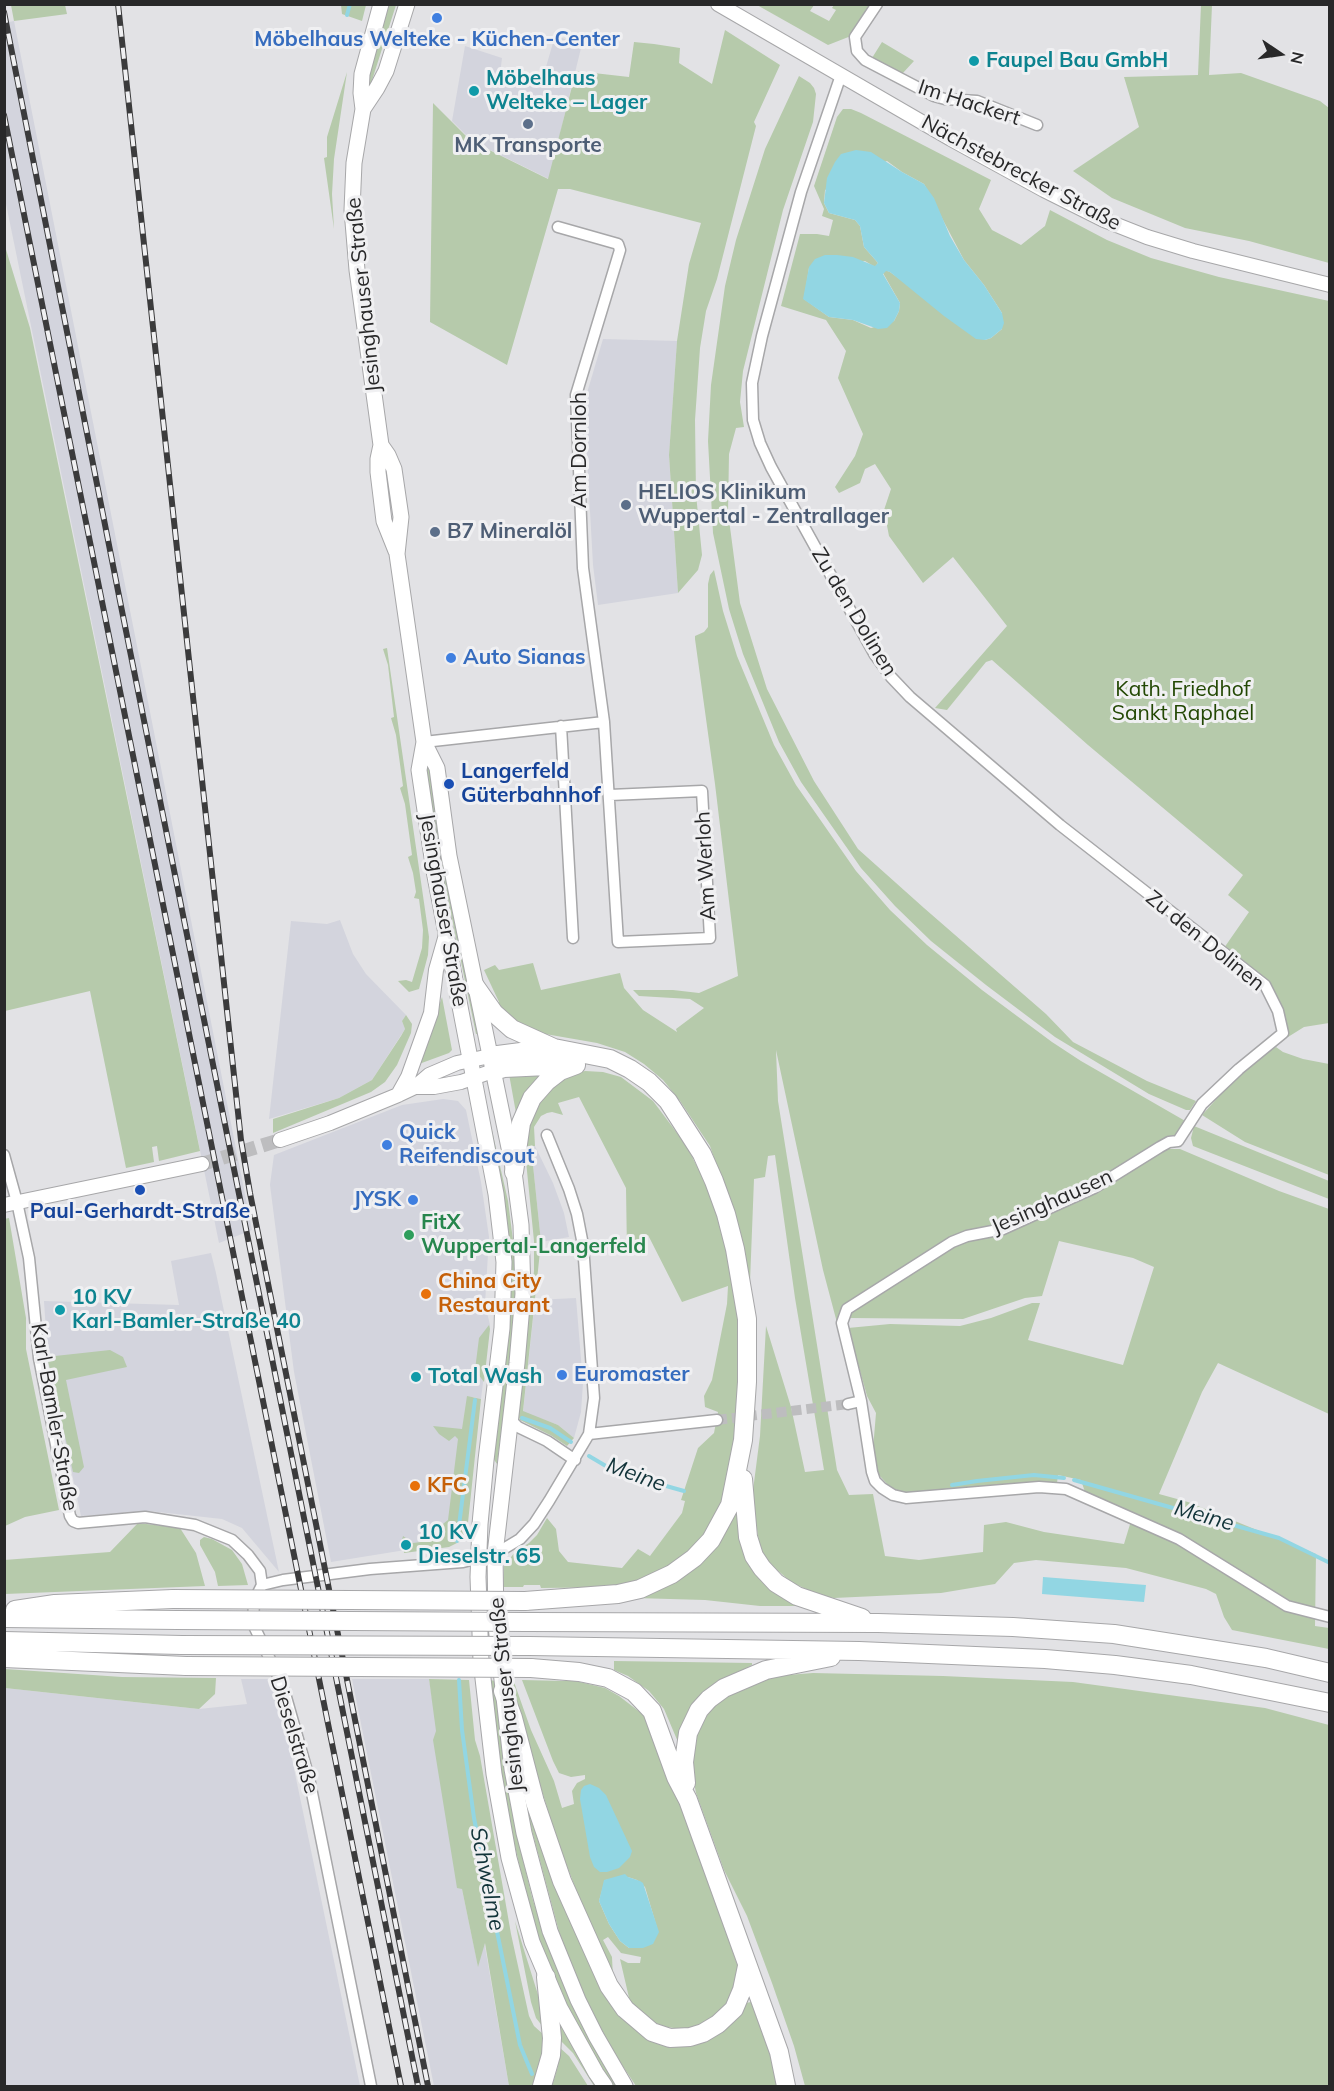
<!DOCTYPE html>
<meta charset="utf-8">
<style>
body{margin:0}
#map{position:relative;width:1334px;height:2091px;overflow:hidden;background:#e2e2e5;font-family:Mulish,sans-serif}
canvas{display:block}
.frame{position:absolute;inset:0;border:6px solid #282829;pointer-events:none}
.north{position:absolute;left:1250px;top:24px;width:60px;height:60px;-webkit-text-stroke:4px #f0f0f2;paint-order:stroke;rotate:103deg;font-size:16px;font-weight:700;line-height:24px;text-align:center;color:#282829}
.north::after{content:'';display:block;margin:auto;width:21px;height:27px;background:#282829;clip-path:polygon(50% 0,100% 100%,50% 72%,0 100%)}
</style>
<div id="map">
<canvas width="1334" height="2091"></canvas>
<div class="frame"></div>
<div class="north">N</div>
</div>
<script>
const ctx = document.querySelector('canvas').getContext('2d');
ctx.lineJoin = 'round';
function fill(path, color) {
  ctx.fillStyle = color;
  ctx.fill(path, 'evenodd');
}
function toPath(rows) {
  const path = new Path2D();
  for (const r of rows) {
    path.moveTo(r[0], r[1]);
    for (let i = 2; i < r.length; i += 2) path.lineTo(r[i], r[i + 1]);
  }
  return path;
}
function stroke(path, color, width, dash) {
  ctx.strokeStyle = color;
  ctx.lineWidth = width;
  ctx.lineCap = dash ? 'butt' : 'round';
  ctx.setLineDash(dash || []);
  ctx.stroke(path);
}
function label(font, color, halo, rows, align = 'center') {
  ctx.font = font + ' Mulish,sans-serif';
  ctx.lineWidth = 6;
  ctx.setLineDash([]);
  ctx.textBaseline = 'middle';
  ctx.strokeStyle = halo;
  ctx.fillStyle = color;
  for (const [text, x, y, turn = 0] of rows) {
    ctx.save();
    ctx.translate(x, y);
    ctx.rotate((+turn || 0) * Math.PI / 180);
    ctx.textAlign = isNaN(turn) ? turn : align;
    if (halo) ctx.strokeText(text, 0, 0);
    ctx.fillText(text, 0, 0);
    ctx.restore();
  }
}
fill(toPath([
 [14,21,252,1230,219,1243,5,199,4,23],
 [555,36,582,44,549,179,472,141,452,121,465,46,502,58,500,74,541,84],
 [603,339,677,341,669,456,678,593,598,605,593,565,584,403],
 [340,920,353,954,366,974,406,1015,402,1021,405,1029,372,1080,339,1098,269,1119,291,921,327,924],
 [443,1099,458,1101,466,1110,481,1182,489,1237,485,1304,490,1325,481,1399,473,1397,455,1542,331,1562,294,1372,270,1185,274,1155,402,1105],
 [531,1146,535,1146,553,1183,564,1213,569,1237,541,1242],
 [211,1253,216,1273,279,1572,242,1528,222,1519,149,1511,81,1516,48,1361,44,1301,179,1305,171,1261],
 [576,1298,583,1383,581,1412,574,1438,558,1425,523,1412,535,1300],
 [241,1679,270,1679,287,1735,360,2086,5,2086,5,1688,199,1709,247,1704],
 [352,1679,429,1679,462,1889,478,1966,484,1941,509,2086,434,2086]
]), '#d3d4dd');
fill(toPath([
 [11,5,65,5,67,14,14,21],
 [341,5,366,5,362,21,342,14],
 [387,5,396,5,367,96,370,66],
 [757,5,814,5,810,11,829,21,836,10,832,8,834,5,872,5,851,36,828,45],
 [1201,5,1212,5,1209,75,1241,73,1320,101,1329,108,1329,263,1249,241,1185,228,1112,198,1073,171,1139,127,1124,77,1198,75],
 [725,30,780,65,754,122,756,126,717,279,706,311,700,348,695,420,696,494,702,555,698,570,678,593,669,455,677,341,689,264,701,223,570,189,558,189,507,365,430,322,433,103,471,141,548,179,576,71,629,77,634,42,654,44,680,48,679,63,712,84],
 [882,42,914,61,902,74,872,58],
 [347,72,334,159,332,194,334,229,324,158,327,157,327,137],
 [799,76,810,83,814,88,816,94,813,122,783,210,743,371,740,402,744,427,736,428,729,454,728,512,740,603,767,689,814,781,858,849,924,908,1046,1014,1073,1042,1147,1081,1196,1101,1190,1110,1186,1110,1149,1094,1055,1037,986,985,931,941,895,906,861,868,801,782,779,742,743,654,729,609,713,533,708,441,711,385,725,286,736,240,765,149],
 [843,109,851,109,861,113,991,180,979,209,992,230,1021,245,1045,226,1050,210,1107,240,1151,258,1219,277,1329,301,1329,1023,1304,1027,1288,1037,1279,1012,1280,1008,1224,948,1249,912,1228,895,1243,875,1088,745,992,660,986,662,947,710,935,708,1007,626,953,557,923,583,889,536,884,510,891,489,875,464,865,469,860,483,839,493,835,487,855,456,863,434,838,378,846,351,826,320,781,306,800,234,817,234,829,236,833,220,822,216,824,209,814,186,837,117],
 [887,161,902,172,924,184,964,260,984,285,1002,313,1002,329,991,338,985,340,890,272,885,270,883,273,900,303,899,311,894,321,871,328,853,320,829,317,804,299,809,268,865,261,875,267,878,263,864,247,860,226,855,220,829,213,824,203,825,190],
 [4,243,30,328,200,1151,159,1161,157,1146,152,1147,154,1162,126,1168,90,991,5,1011],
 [714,570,723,611,737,656,774,745,796,785,856,871,890,910,927,945,982,990,1052,1042,1081,1061,1187,1122,1182,1131,1099,1181,1002,1225,966,1234,842,1308,839,1313,840,1334,823,1270,776,1050,778,1101,837,1470,849,1495,873,1494,885,1556,919,1560,983,1552,984,1525,1006,1522,1044,1532,1124,1544,1131,1521,1086,1495,1081,1480,1058,1475,1057,1483,983,1486,915,1494,901,1492,889,1486,878,1474,874,1461,873,1449,876,1413,867,1396,848,1328,890,1324,960,1326,991,1318,1032,1303,1040,1303,1028,1340,1123,1365,1154,1267,1133,1258,1059,1241,1042,1296,1025,1298,963,1319,849,1318,850,1314,858,1306,932,1259,963,1242,999,1233,1166,1149,1180,1149,1279,1191,1329,1209,1329,1414,1218,1363,1202,1392,1159,1494,1188,1502,1316,1554,1315,1626,1329,1628,1329,1649,1232,1630,1224,1617,1216,1594,1206,1589,1126,1568,1036,1560,1014,1563,995,1584,941,1593,834,1598,819,1595,791,1582,768,1562,760,1548,752,1498,760,1436,766,1326,791,1407,805,1472,824,1470,795,1298,775,1155,768,1156,765,1177,754,1179,750,1282,737,1226,710,1146,680,1101,663,1080,644,1064,625,1052,597,1043,528,1031,496,1005,499,1002,484,970,495,965,499,970,533,963,541,990,620,973,624,988,643,1010,677,1032,676,1029,704,1008,690,999,639,996,633,990,673,990,699,993,738,976,715,784,695,639,695,636,704,632,708,627,708,584,710,575],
 [387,648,429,937,428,955,419,989,409,992,398,981,406,980,412,982,422,948,423,930,419,899,414,898,416,892,413,873,408,857,412,855,405,804,400,788,403,786,396,735,391,718,394,717,388,665,383,649],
 [429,765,479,1034,476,1034,443,875,425,766],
 [442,997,452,1050,449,1053,419,1064],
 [406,1015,412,1024,411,1033,397,1065,385,1082,371,1092,273,1133,273,1119,339,1098,372,1080,401,1036,405,1029,402,1021],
 [1276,1047,1283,1052,1303,1059,1329,1064,1329,1175,1245,1142,1202,1115,1248,1064],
 [585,1071,603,1072,621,1077,653,1101,686,1145,707,1186,718,1216,738,1301,739,1382,734,1460,728,1494,702,1540,674,1566,627,1587,541,1588,540,1585,524,1585,523,1587,503,1587,504,1566,515,1552,529,1543,537,1535,547,1518,556,1529,559,1551,568,1562,622,1568,638,1549,650,1556,682,1513,685,1501,681,1500,698,1448,714,1433,718,1412,705,1407,704,1396,712,1380,727,1304,728,1286,682,1302,648,1235,635,1245,635,1249,627,1252,626,1188,579,1097,558,1103,563,1115,552,1112,547,1113,541,1116,534,1127,535,1146,531,1146,541,1242,523,1411,558,1425,574,1438,567,1446,552,1436,520,1420,517,1413,534,1271,534,1241,525,1151,525,1135,539,1098,569,1075],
 [544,1073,516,1113,509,1074],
 [483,1091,508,1201,514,1248,516,1284,513,1341,497,1464,493,1458,505,1360],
 [1194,1126,1329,1181,1329,1199,1193,1146,1191,1138],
 [9,1218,26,1318,26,1349,59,1510,25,1517,5,1526,4,1219],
 [489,1325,490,1329,484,1382,475,1370,479,1338],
 [110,1350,123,1357,127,1367,66,1380,84,1467,79,1473,73,1472,48,1361,55,1356],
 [467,1396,481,1399,467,1532,461,1541,449,1547,404,1553,402,1540,403,1536,413,1543,437,1540,439,1536,434,1531,448,1520,458,1439,455,1436,449,1441,439,1434,433,1426,462,1429],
 [736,1502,741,1533,800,1606,760,1606,705,1600,635,1598,661,1588],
 [138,1523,180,1528,196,1553,205,1586,5,1594,4,1560,110,1552],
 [204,1537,212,1539,232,1550,242,1564,248,1585,218,1586,215,1572,200,1545,200,1540],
 [614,1661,752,1663,752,1665,722,1681,678,1742,664,1709,649,1691,628,1676,614,1670],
 [5,1669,122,1677,216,1678,215,1694,199,1709,5,1688],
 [813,1673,943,1676,1073,1682,1265,1708,1329,1725,1329,2086,805,2086,794,2046,772,1983,747,1916,724,1870,696,1793,692,1773,694,1740,702,1720,723,1696,775,1676],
 [429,1679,469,1680,475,1740,480,1756,511,1934,529,2016,534,2026,544,2035,539,2086,509,2086,485,1943,478,1967,462,1889,457,1888,433,1740,436,1731],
 [567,1679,605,1688,619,1696,645,1716,669,1776,711,1887,738,1967,738,1972,729,2003,717,2017,701,2026,680,2029,661,2026,650,2020,630,2002,620,1959,628,1963,640,1963,641,1957,621,1953,608,1937,603,1940,612,1957,613,1978,596,1942,557,1840,522,1726,512,1681,514,1682,531,1730,554,1781,562,1808,574,1804,572,1791,577,1783,585,1779,585,1775,571,1777,559,1773,553,1761,522,1680,565,1681],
 [628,1877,637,1880,645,1887,657,1928,629,1948,620,1941,609,1924,599,1901,605,1880],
 [490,1680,495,1681,501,1737,517,1835,532,1897,546,1941,577,2015,617,2086,614,2086,593,2056,570,2013,542,1948,527,1899,510,1824,499,1757],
 [520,1775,634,2026,712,2038,731,2025,739,2017,746,2003,751,2002,776,2058,781,2086,636,2086,606,2041,579,1984,561,1939,528,1816],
 [515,1921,539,1998,545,2024,543,2027,536,2018,531,2002],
 [559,2022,561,2024,598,2086,594,2086,573,2053,560,2040],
 [559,2047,569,2056,588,2086,552,2086,558,2066]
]), '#b6caab');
fill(toPath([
 [856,150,871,152,902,172,924,184,934,198,950,236,964,260,984,285,1002,313,1004,323,1002,329,991,338,985,340,976,339,944,316,890,272,886,271,883,274,900,303,899,311,894,321,887,328,878,329,853,320,829,317,803,299,809,267,815,259,825,255,837,255,853,257,875,266,878,263,864,247,860,226,855,220,829,213,824,203,827,178,835,162,841,154],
 [1043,1577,1146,1585,1144,1602,1042,1594],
 [590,1784,599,1788,606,1795,632,1851,630,1857,619,1868,607,1872,600,1872,594,1867,590,1857,580,1799,581,1790,584,1786],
 [625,1874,628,1877,640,1881,643,1883,659,1932,653,1944,643,1948,629,1948,620,1941,609,1924,599,1901,604,1880]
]), '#92d6e3');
stroke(toPath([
 [347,15,350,4],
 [522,1418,550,1428,571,1442],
 [589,1456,616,1472,684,1491],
 [1074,1480,1279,1538,1330,1563],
 [952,1485,977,1481,1034,1475,1064,1478],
 [457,1541,475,1400],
 [459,1680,462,1730,474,1818,520,2045,532,2074]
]), '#92d6e3', 4);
stroke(toPath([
 [717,1420,848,1404]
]), '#bdbdbf', 10, [10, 5]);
stroke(toPath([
 [202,1164,280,1140]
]), '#bdbdbf', 14, [14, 7]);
const street = toPath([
 [877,4,855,37,857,51,865,60,934,96,945,99,977,101,1037,125],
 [841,75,801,192,762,336,752,383,753,420,760,443,771,467,875,655,891,677,910,697,1060,825,1265,985,1278,1011,1283,1033,1239,1069,1202,1104,1178,1141,1169,1142,1160,1147,1094,1188,1034,1215,1003,1229,967,1236,952,1242,847,1309,842,1323,861,1401,872,1472,875,1481,882,1488,893,1495,906,1498,1039,1487,1066,1489,1179,1539,1287,1606,1330,1617],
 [558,227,618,244,620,250,576,395,583,568,604,722],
 [561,726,573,938],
 [424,742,604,722,618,942,710,938,702,791,610,795],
 [4,1155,17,1202,29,1258,39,1358,70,1516,73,1521,78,1523,145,1517,195,1525,232,1540,248,1555,260,1571,262,1585],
 [848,1404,861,1401],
 [510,1419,518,1427,547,1441,575,1460],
 [589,1434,717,1420],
 [371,2086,309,1778,286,1697,278,1676,253,1624,254,1601,262,1585,283,1580,370,1569,463,1562,495,1554,520,1539,534,1524,549,1501,589,1434,594,1398,583,1245,577,1214,569,1189,547,1135]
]);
const secondary = toPath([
 [718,4,951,139,1044,190,1104,220,1147,237,1193,251,1330,285],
 [415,1087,434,1087,461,1082,493,1071],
 [398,1095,408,1077,431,1013,436,970,446,935],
 [280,1140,330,1123,398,1095,415,1087,429,1075,457,1063,490,1056],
 [4,1205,202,1164]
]);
const primary = toPath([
 [381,4,362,74,361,93,363,109,354,163,352,210,357,270,381,445,378,459,378,472,384,521,396,551],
 [363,109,377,88,386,71,407,4],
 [381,445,388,455,394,469,401,517,397,554,424,742,437,768,449,856,514,1172,521,1225,523,1294,517,1363,495,1554,496,1626,512,1769,524,1833,550,1931,578,2000,596,2036,625,2086],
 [424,742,419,770,434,871,496,1194,504,1262,502,1328,486,1460,480,1524,478,1577,481,1661,494,1774,509,1858,532,1942,560,2008,596,2073,605,2086]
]);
const highway = toPath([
 [475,986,494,1013,512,1029,554,1048,610,1059,630,1069,649,1082,668,1101,702,1154,714,1181,726,1214,735,1249,747,1319,747,1382,743,1440,730,1505,711,1540,694,1558,672,1574,640,1589,618,1594,525,1601],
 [490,1056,552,1048],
 [493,1071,504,1068,569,1065],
 [514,1172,521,1123,532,1098,547,1081,560,1071,576,1065],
 [743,1479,748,1537,754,1556,762,1568,776,1583,797,1596,862,1618],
 [15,1610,55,1604,173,1599],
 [4,1618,177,1620],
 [527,1622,878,1623,1013,1627,1114,1634,1266,1658,1330,1673],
 [4,1641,182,1645],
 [529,1646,859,1651,1045,1659,1115,1665,1191,1675,1330,1703],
 [4,1658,186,1666],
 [531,1668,579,1672,608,1678,634,1692,652,1711,676,1777,688,1800,779,2052,786,2086],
 [503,1691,513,1718,535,1802,562,1881,609,1986,625,2009,652,2032,670,2038,690,2037,703,2033,718,2024,734,2009,742,1990,747,1966],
 [686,1783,684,1762,688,1733,699,1710,709,1699,724,1688,766,1670,831,1657],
 [542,2086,551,2055,552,2038,546,1977]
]);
stroke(street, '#a7a7a9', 13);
stroke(secondary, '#a7a7a9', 16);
stroke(primary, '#a7a7a9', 17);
stroke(highway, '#a7a7a9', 20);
stroke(street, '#fff', 10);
stroke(secondary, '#fff', 14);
stroke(primary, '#fff', 15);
stroke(highway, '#fff', 18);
const rail = toPath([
 [118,4,241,1140,250,1193,428,2086],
 [4,12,121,606,418,2086],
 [4,115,401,2086]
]);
stroke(rail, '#3b3b3c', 6);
stroke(rail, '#f0f0f2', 4, [11]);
const highwayBridge = toPath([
 [173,1599,525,1601],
 [177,1620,527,1622],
 [182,1645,529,1646],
 [186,1666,531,1668]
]);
stroke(highwayBridge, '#a7a7a9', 20, []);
stroke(highwayBridge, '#fff', 18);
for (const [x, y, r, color] of [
 [437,18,6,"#3f7fe0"],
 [974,61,6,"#0f9aa8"],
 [474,91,6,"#0f9aa8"],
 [528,124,6,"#5c6f8a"],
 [626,505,6,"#5c6f8a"],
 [435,532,6,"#5c6f8a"],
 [451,658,6,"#3f7fe0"],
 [449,784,6,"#1a4fb4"],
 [387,1145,6,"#3f7fe0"],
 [140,1190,6,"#1a4fb4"],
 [413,1200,6,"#3f7fe0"],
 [409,1235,6,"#2e9e5b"],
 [426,1294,6,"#e8710a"],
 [60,1310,6,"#0f9aa8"],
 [562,1375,6,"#3f7fe0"],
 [416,1377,6,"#0f9aa8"],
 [415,1486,6,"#e8710a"],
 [406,1545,6,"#0f9aa8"]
]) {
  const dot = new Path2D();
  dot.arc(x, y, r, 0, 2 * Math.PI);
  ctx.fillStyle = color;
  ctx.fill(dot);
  stroke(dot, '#f0f0f2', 2);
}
label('bold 21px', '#366cbe', '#f0f0f2', [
 ["Möbelhaus Welteke - Küchen-Center",437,40,"center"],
 ["Auto Sianas",463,658],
 ["Quick",399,1133],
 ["Reifendiscout",399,1157],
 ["JYSK",401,1200,"right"],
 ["Euromaster",574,1375]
], 'left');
label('bold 21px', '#0d838f', '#f0f0f2', [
 ["Faupel Bau GmbH",986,61],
 ["Möbelhaus",486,79],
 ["Welteke – Lager",486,103],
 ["10 KV",72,1298],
 ["Karl-Bamler-Straße 40",72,1322],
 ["Total Wash",428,1377],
 ["10 KV",418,1533],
 ["Dieselstr. 65",418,1557]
], 'left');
label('21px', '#282829', '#f0f0f2', [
 ["Im Hackert",969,103,18],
 ["Nächstebrecker Straße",1021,173,28],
 ["Jesinghauser Straße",364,295,-96],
 ["Am Dornloh",580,450,-90],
 ["Zu den Dolinen",854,612,59],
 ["Am Werloh",706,866,-93],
 ["Jesinghauser Straße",443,910,80],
 ["Zu den Dolinen",1205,941,39],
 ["Jesinghausen",1052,1202,-24],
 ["Karl-Bamler-Straße",54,1417,80],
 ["Jesinghauser Straße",507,1695,-96],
 ["Dieselstraße",294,1735,73]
]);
label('bold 21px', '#4e5e75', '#f0f0f2', [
 ["MK Transporte",528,146,"center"],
 ["HELIOS Klinikum",638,493],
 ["Wuppertal - Zentrallager",638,517],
 ["B7 Mineralöl",447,532]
], 'left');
label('21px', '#234804', '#f0f0f2', [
 ["Kath. Friedhof",1183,690],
 ["Sankt Raphael",1183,714]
]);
label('bold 21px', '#164399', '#f0f0f2', [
 ["Langerfeld",461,772],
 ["Güterbahnhof",461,796],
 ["Paul-Gerhardt-Straße",140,1212,"center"]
], 'left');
label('bold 21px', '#27864d', '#f0f0f2', [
 ["FitX",421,1223],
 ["Wuppertal-Langerfeld",421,1247]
], 'left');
label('bold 21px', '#c56008', '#f0f0f2', [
 ["China City",438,1282],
 ["Restaurant",438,1306],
 ["KFC",427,1486]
], 'left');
label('italic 22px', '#113339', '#f0f0f2', [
 ["Meine",636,1475,20],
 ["Meine",1204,1516,16],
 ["Schwelme",487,1879,79]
]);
</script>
